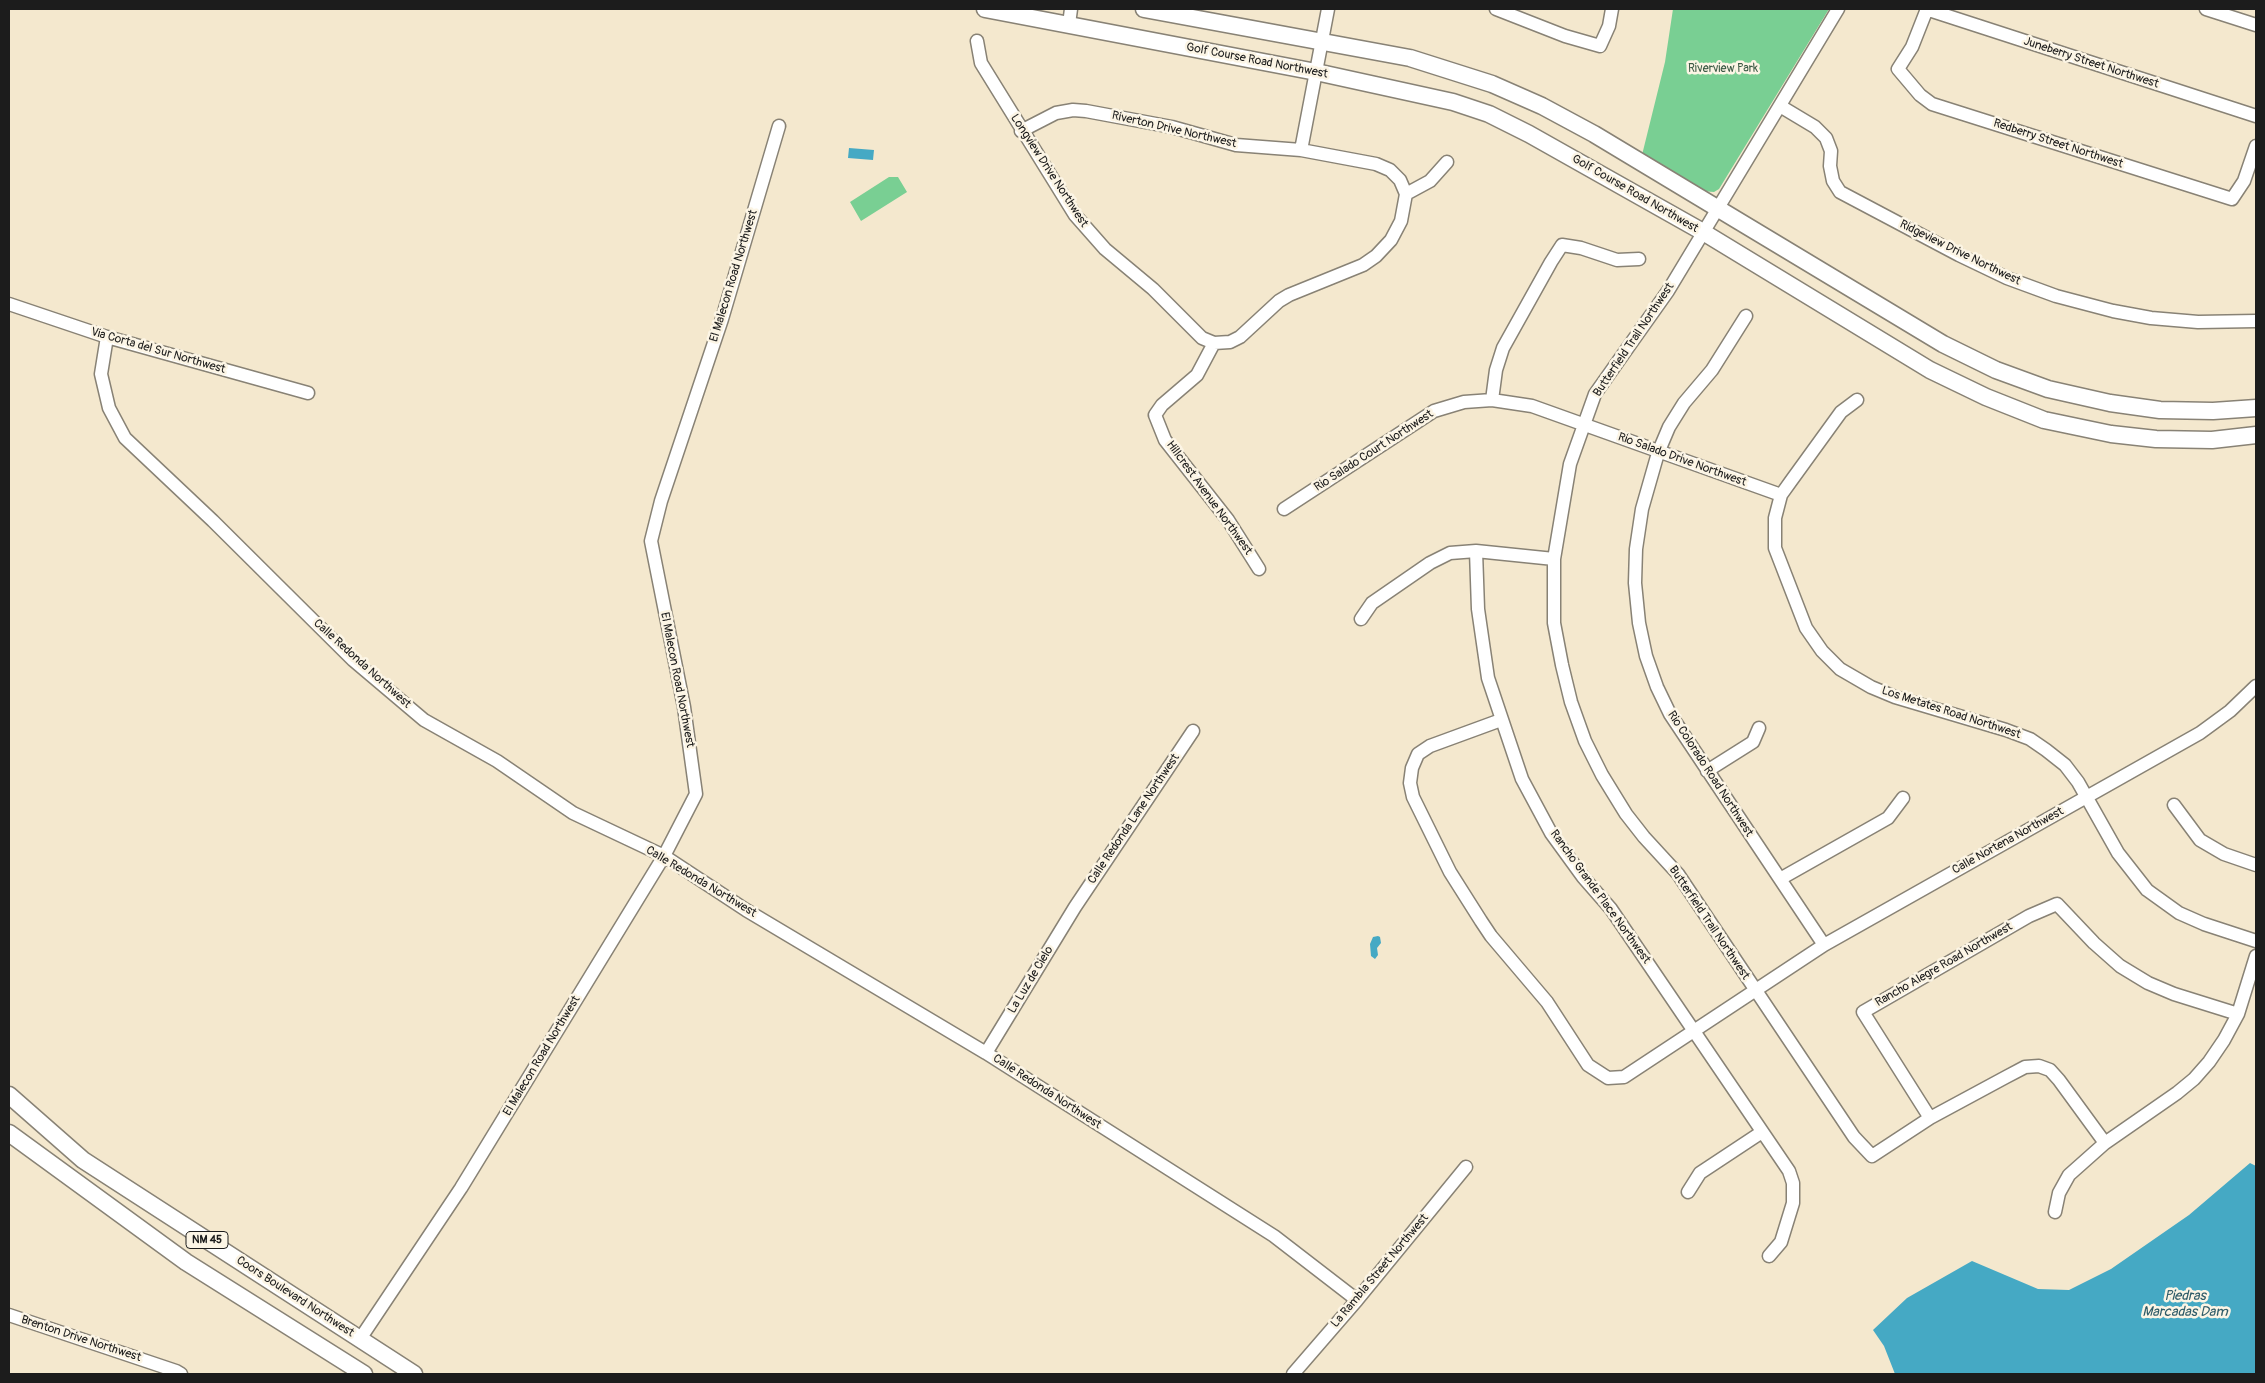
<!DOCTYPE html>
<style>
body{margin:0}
#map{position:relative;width:2265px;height:1383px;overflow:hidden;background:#f4e8ce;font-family:Pangolin,sans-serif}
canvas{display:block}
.frame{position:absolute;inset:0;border:10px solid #1c1c1c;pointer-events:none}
</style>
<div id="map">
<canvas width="2265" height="1383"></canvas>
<div class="frame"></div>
</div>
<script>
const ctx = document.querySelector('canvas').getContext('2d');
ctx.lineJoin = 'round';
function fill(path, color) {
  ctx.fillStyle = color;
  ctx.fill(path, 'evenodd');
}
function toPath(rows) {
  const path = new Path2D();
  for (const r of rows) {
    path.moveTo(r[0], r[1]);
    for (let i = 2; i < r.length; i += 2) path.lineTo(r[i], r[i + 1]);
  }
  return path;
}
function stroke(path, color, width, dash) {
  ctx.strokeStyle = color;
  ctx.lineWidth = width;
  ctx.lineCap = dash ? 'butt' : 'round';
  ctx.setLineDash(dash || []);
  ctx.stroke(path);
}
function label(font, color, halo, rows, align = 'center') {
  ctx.font = font + ' Pangolin,sans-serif';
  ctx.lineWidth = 5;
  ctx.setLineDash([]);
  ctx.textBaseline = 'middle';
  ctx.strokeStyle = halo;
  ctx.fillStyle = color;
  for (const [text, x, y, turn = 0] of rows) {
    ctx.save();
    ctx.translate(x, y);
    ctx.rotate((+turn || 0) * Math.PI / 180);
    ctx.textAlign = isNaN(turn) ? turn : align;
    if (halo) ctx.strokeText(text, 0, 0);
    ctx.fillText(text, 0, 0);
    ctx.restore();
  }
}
fill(toPath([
 [1673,9,1829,9,1719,189,1714,192,1701,191,1642,155,1665,62],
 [889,177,898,177,907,192,861,221,850,202]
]), '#79cf93');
fill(toPath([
 [849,148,874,150,873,160,848,158],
 [1378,936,1380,937,1381,943,1377,948,1378,955,1375,959,1371,956,1370,944,1373,937],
 [2250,1163,2256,1166,2256,1374,1895,1374,1884,1346,1873,1330,1907,1298,1972,1261,2038,1289,2069,1290,2111,1269,2189,1215]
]), '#45a9c4');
const minor = toPath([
 [1496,9,1565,36,1600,46,1609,26,1612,9],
 [1838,9,1668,291,1595,394,1570,464,1554,559,1554,623,1562,665,1571,702,1585,741,1602,775,1626,814,1644,837,1678,874,1854,1137,1872,1156,1930,1118,2006,1077,2025,1067,2039,1066,2050,1070,2059,1080,2105,1143],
 [1926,9,2256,116],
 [1927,9,1912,47,1898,69,1920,95,1932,104,2232,199,2244,181,2256,146],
 [2206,9,2256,25],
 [1069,24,1071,9],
 [977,41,981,63,1075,215,1105,249,1153,289,1202,338,1214,343],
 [1780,106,1815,127,1826,138,1831,151,1830,166,1833,181,1840,192,1959,255,2007,278,2056,296,2113,311,2151,318,2198,322,2256,321],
 [1021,131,1056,113,1073,110,1086,111,1172,127,1236,145,1301,150,1376,164,1390,170,1400,180,1406,194],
 [1301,150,1328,9],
 [9,304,107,337,308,393],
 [1746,316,1712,370,1684,403,1669,427,1658,453,1642,509,1636,549,1635,583,1639,623,1646,656,1657,687,1670,714,1824,945],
 [107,337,101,374,109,408,125,438,213,521,353,660,424,720,497,761,573,813,664,856,746,910,986,1053,1274,1236,1357,1300],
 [1492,400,1496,370,1503,348,1551,262,1562,245,1581,248,1617,260,1639,259],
 [1857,400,1841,412,1791,481,1781,495,1775,518,1775,548,1806,628,1822,651,1840,669,1871,687,1895,697,2006,730,2030,739,2046,750,2065,765,2078,782,2118,853,2147,890,2179,913,2204,924,2256,941],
 [1284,509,1434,411,1464,402,1492,400,1532,406,1781,495],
 [1476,551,1478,609,1488,678,1522,779,1551,833,1583,877,1611,909,1789,1171,1793,1183,1793,1203,1781,1242,1769,1256],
 [1259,569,1228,520,1165,440,1155,415,1162,405,1197,375,1214,343,1230,342,1240,337,1279,301,1289,295,1363,265,1376,256,1391,240,1401,221,1406,194,1430,181,1447,162],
 [1361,619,1372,603,1430,563,1450,553,1476,551,1554,559],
 [1501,720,1430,746,1418,754,1412,768,1410,783,1413,797,1450,872,1481,921,1491,936,1547,1002,1588,1065,1608,1078,1624,1077,1824,945,2200,733,2230,711,2256,686],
 [1707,771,1753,742,1759,728],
 [2174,805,2200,840,2224,854,2256,865],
 [1780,879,1888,818,1903,798],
 [986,1053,1075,907,1193,731],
 [1930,1118,1863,1012,2029,916,2057,904,2094,943,2120,966,2148,983,2174,994,2238,1014],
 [1688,1192,1700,1173,1762,1132],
 [2055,1212,2059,1193,2069,1175,2105,1143,2177,1093,2194,1079,2209,1062,2224,1040,2238,1014,2256,956],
 [9,1315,176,1371,181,1374],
 [360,1339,461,1188,664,856,696,794,684,707,651,541,661,501,722,319,779,126],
 [1293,1374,1357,1300,1466,1167]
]);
const major = toPath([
 [985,9,1316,72,1453,102,1489,114,1529,134,1703,232,1930,370,1986,397,2044,420,2111,434,2156,439,2212,440,2256,435],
 [1144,9,1410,58,1492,84,1542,106,1594,134,1943,344,1996,370,2048,389,2110,403,2160,410,2213,411,2256,408],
 [9,1095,83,1160,414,1374],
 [9,1133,186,1262,364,1374]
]);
stroke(minor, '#888275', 15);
stroke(major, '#888275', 19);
stroke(minor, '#fff', 12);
stroke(major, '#fff', 16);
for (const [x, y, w] of [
 [207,1240,42]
]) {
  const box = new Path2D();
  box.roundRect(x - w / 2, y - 8.5, w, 17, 4);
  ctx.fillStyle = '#fcf5e5';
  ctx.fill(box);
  stroke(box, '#1c1c1c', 1);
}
label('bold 11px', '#1c1c1c', null, [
 ["NM 45",207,1240]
]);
label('12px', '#1c1c1c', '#fcf5e5', [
 ["Golf Course Road Northwest",1257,61,11],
 ["Juneberry Street Northwest",2091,63,18],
 ["Riverton Drive Northwest",1174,130,13],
 ["Redberry Street Northwest",2058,144,18],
 ["Longview Drive Northwest",1049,171,57],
 ["Golf Course Road Northwest",1635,194,30],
 ["Ridgeview Drive Northwest",1960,253,26],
 ["El Malecon Road Northwest",734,276,-73],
 ["Butterfield Trail Northwest",1634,340,-56],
 ["Via Corta del Sur Northwest",158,351,16],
 ["Rio Salado Court Northwest",1374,451,-33],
 ["Rio Salado Drive Northwest",1682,460,20],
 ["Hillcrest Avenue Northwest",1209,498,54],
 ["Calle Redonda Northwest",362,664,42],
 ["El Malecon Road Northwest",677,680,79],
 ["Los Metates Road Northwest",1951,713,18],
 ["Rio Colorado Road Northwest",1710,774,57],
 ["Calle Redonda Lane Northwest",1134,819,-56],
 ["Calle Nortena Northwest",2008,841,-29],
 ["Calle Redonda Northwest",701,882,31],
 ["Rancho Grande Place Northwest",1600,897,54],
 ["Butterfield Trail Northwest",1709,923,56],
 ["Rancho Alegre Road Northwest",1944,965,-30],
 ["La Luz de Cielo",1031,980,-59],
 ["El Malecon Road Northwest",542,1056,-59],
 ["Calle Redonda Northwest",1047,1092,33],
 ["La Rambla Street Northwest",1380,1271,-50],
 ["Coors Boulevard Northwest",295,1297,33],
 ["Brenton Drive Northwest",81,1339,18]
]);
label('12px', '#3d5b46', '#fcf5e5', [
 ["Riverview Park",1723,69]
]);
label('italic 14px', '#2e5b68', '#fcf5e5', [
 ["Piedras",2185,1296],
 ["Marcadas Dam",2185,1312]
]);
</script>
